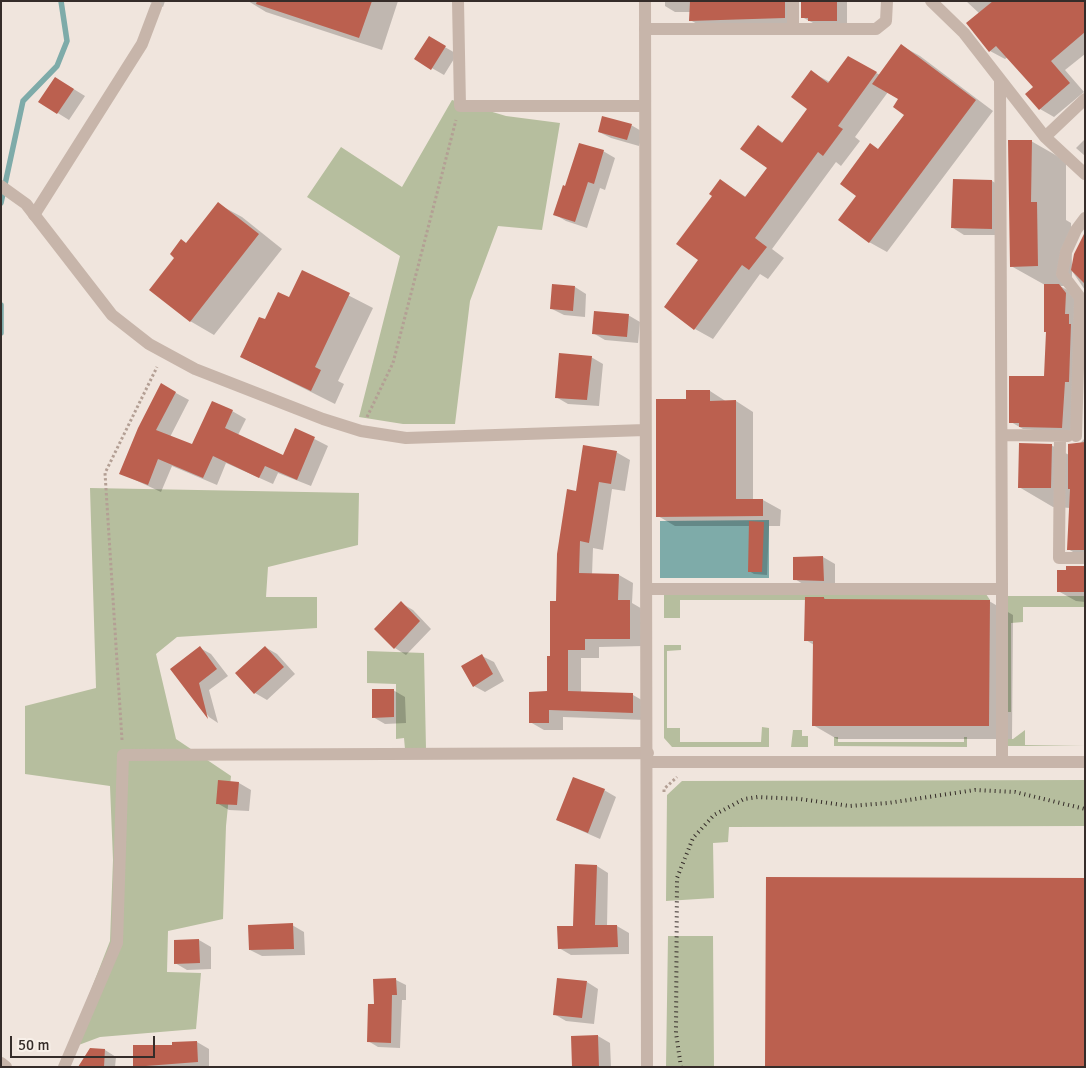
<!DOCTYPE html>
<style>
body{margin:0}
#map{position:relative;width:1086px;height:1068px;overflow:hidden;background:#f0e5dd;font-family:Signika,sans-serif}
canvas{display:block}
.frame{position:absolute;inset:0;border:2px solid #352c29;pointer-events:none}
.scale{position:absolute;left:10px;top:1036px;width:145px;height:22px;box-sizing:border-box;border:2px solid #352c29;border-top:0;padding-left:6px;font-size:15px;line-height:18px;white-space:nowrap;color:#352c29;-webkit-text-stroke:4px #f8f0e9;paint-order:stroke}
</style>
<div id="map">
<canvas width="1086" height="1068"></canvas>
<div class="frame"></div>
<div class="scale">50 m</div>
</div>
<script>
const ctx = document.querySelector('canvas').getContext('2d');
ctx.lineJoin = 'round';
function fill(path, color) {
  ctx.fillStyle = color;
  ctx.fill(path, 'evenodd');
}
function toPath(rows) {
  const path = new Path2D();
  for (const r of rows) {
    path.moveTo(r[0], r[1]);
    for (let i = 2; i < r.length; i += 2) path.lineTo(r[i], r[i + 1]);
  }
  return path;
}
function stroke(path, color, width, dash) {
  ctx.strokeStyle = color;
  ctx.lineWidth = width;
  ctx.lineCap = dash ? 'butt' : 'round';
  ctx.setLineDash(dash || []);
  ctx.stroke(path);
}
fill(toPath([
 [452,100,506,116,560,123,542,230,498,226,470,301,455,424,403,424,359,417,400,256,307,197,341,147,402,187],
 [90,488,359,493,358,545,268,567,266,597,317,597,317,628,177,637,156,654,176,739,231,776,226,826,223,919,168,931,167,972,201,973,196,1029,100,1037,68,1049,110,941,113,860,110,786,25,774,25,706,96,688],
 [986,594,990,600,680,600,680,618,664,618,664,595],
 [1008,596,1085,596,1085,607,1023,607,1023,622,1011,623,1011,712,1007,712],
 [664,645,681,645,681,650,667,651,667,728,680,728,680,742,761,742,762,727,769,728,769,747,672,747,664,738],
 [367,651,424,653,426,749,405,749,404,738,396,739,396,684,367,683],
 [793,730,802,730,802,736,808,736,808,747,791,747],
 [1025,730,1025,745,1085,746,1007,746,1006,739,1013,739],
 [834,737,838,737,838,742,964,742,964,737,967,737,967,747,834,746],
 [1085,780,1085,826,729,827,728,842,713,843,714,898,666,901,667,795,682,781],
 [668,936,713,936,714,1067,666,1067]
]), '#b6be9e');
fill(toPath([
 [769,520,769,578,660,578,660,521]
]), '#7eaba9');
fill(toPath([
 [147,1,165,1,163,7],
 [248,1,398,1,382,50,266,12],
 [665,1,799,1,796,3,795,23,701,26,690,20,691,12,675,12,665,6],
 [802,1,847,1,847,26,813,23,802,17],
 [966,1,1085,1,1085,54,1065,70,1084,92,1054,117,1040,109,1035,87,1008,57,1005,59,990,51,980,14],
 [429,38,457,54,444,75,416,59],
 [902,46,920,56,993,111,887,252,869,242,858,195,879,150,905,115,900,99,888,92,855,137,860,141,841,166,836,162,772,249,784,258,768,279,760,274,713,339,695,329,700,260,713,196,721,181,746,197,768,167,758,127,784,143,809,108,811,72,830,82,848,57,880,75],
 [67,85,85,96,69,120,40,102],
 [631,125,643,132,639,146,611,138,599,132],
 [1085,139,1085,156,1076,148],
 [1031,141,1066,161,1066,220,1071,223,1072,269,1085,242,1085,290,1072,271,1072,286,1060,286,1071,292,1083,308,1080,434,1023,429,1011,422,1045,377,1047,333,1045,285,1011,266],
 [603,151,615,158,605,190,600,188,587,228,566,221,554,214,566,188],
 [992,181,1004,188,1004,235,964,235,953,228],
 [218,204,242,217,282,249,214,335,190,321],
 [303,272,373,308,338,381,344,384,335,404,241,357,265,321,290,299],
 [575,287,586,294,585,317,564,315,552,309],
 [628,315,640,322,638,343,605,340,593,333],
 [591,357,603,364,599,406,568,404,556,397],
 [161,385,189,400,170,437,193,446,232,411,246,419,238,435,284,456,295,429,328,446,311,486,278,473,273,484,226,463,217,485,172,466,161,492,120,473],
 [710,391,727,402,736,401,753,412,753,500,763,500,781,510,780,526,769,526,767,575,754,574,749,571,750,526,675,526,658,516,687,400],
 [1085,438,1085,559,1068,549,1071,508,1053,507,1019,487,1051,445,1069,455],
 [616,452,630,460,625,491,612,489,603,550,593,548,592,575,619,575,633,583,632,603,644,610,644,646,599,647,599,658,581,658,581,693,633,695,647,703,646,720,563,717,563,730,544,730,530,722,548,693,557,602,577,492],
 [823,557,835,564,835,587,806,586,795,579,794,558],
 [1085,567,1085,602,1076,601,1058,591,1067,571],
 [824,598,828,601,989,601,1013,615,1012,739,837,739,813,725,814,645,806,640],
 [401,603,413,610,431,629,406,655,395,648],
 [265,647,277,654,295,674,267,700,255,693,237,673],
 [200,648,211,654,228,676,209,690,218,723,209,717,172,669],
 [482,656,494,662,504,681,485,692,474,686],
 [393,690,405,697,406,723,385,724,373,717],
 [219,782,239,783,251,790,249,811,229,810,217,803],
 [604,790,616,797,600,839,557,820],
 [597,866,608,873,607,926,617,926,629,933,629,954,571,955,559,948,574,927],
 [292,925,304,932,305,955,262,956,250,950],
 [199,940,211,947,211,969,187,970,175,963,175,941],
 [374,980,396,980,406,985,406,1000,402,1000,400,1048,378,1047,368,1041,375,1006],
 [587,982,598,989,594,1024,566,1021,554,1014],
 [598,1036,610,1043,611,1067,574,1067],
 [197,1042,209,1049,209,1067,138,1067,134,1064,173,1046],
 [105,1050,116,1057,115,1067,82,1067]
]), '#0003');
stroke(toPath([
 [1,203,23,101,57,66,67,41,61,1],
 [1,305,1,333]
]), '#7eaba9', 5.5);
fill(toPath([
 [257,1,372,1,359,38,256,4],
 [690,1,785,1,785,18,689,21],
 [801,1,837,1,837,21,808,21,808,18,801,18],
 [993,1,1085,1,1085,32,1051,61,1070,83,1039,110,1025,94,1033,87,996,46,989,52,966,23],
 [429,36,446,46,431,70,414,59],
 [901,44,976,100,869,243,838,220,856,196,840,184,870,143,878,149,904,115,893,107,898,99,872,84],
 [848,56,877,72,838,126,843,129,823,156,818,152,755,238,767,247,749,270,742,265,694,330,664,307,698,260,676,244,712,196,709,194,720,179,745,197,767,168,740,149,758,125,782,143,807,109,791,97,811,70,828,83],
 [55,77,74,89,57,114,38,102],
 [602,116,632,124,627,140,598,132],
 [1008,140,1032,140,1031,202,1037,202,1038,266,1010,267],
 [579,143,604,150,594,184,588,182,575,222,553,215,563,185,565,186],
 [953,179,992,180,992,229,951,228],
 [218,202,259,234,190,322,149,290,174,258,170,254,181,239,186,243],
 [1085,232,1085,284,1071,270,1074,254],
 [302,270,350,293,315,367,321,370,311,391,240,357,259,317,265,319,278,292,289,297],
 [552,284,575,286,573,311,550,309],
 [1044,284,1059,284,1066,293,1065,314,1069,314,1069,324,1071,324,1069,382,1065,382,1062,428,1019,427,1019,423,1009,423,1009,376,1044,376,1046,332,1044,332],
 [594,311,629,314,627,337,592,334],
 [559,353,592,356,587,400,555,398],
 [161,383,176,392,156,430,192,444,212,401,233,410,225,428,283,455,295,428,315,437,297,480,265,466,259,478,213,456,203,478,158,459,148,485,119,474,138,428],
 [686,390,710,390,710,401,736,400,736,499,763,499,763,516,656,517,656,399,686,399],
 [1085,442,1085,550,1067,550,1070,489,1068,489,1068,444],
 [1019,443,1052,444,1051,488,1018,488],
 [583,445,617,451,611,484,599,482,589,543,580,541,579,573,619,574,618,600,630,600,630,639,585,639,585,650,568,650,568,691,633,693,633,713,549,710,549,723,529,723,529,692,547,691,547,656,550,656,550,601,556,601,557,554,567,489,576,491],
 [749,521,764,522,762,572,748,572],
 [823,556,824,581,793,580,793,557],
 [1066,566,1085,566,1085,592,1057,592,1057,570,1066,570],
 [805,597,824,597,824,599,990,600,989,726,812,726,813,641,804,641],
 [401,601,420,621,394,649,374,629],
 [200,646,217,669,199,683,208,719,170,669],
 [265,646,284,667,254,694,235,673],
 [482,654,493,674,473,687,461,666],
 [372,689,394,689,394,717,372,718],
 [573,777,605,789,588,833,556,820],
 [218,780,239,782,237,805,216,804],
 [575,864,597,865,595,925,617,925,618,947,558,949,557,926,573,926],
 [766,877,1085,878,1085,1067,765,1067],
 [293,923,294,949,249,950,248,925],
 [199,939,200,963,174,964,174,940],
 [396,978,397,995,392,995,391,1043,367,1042,368,1004,374,1004,373,979],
 [557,978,587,981,582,1018,553,1015],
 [598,1035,599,1067,572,1067,571,1036],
 [197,1041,198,1062,133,1067,133,1045,172,1045,172,1042],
 [90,1048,105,1049,104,1067,78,1067]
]), '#bb604f');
stroke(toPath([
 [367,417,393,363,456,120],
 [122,740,105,473,157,367],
 [664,792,664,789,677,777]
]), '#b39f94', 3, [2.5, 2.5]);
stroke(toPath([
 [458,1,460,106,645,106],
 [793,1,793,28],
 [931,1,964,33,1045,137,1085,174],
 [645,29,876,29,886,21,887,1],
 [1000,79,1002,589],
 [1045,137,1085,99],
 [34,215,142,44,156,7],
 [1085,218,1076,230,1066,252,1062,274,1085,304],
 [1003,435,1068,436],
 [1060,436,1059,558,1085,558],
 [1076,436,1080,300],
 [648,589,1002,589,1002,762],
 [648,762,1085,762],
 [1,1063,6,1067],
 [64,1067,117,943,123,755,648,753]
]), '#c7b5aa', 12);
stroke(toPath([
 [645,1,647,1067],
 [1,186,26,204,112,315,149,344,195,369,323,419,361,431,406,438,645,430]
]), '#c7b5aa', 12);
stroke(toPath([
 [681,1067,676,1033,677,878,693,838,714,815,744,799,758,797,800,799,850,806,888,803,975,790,1015,792,1085,809]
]), '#352c29', 4, [1, 4]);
</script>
